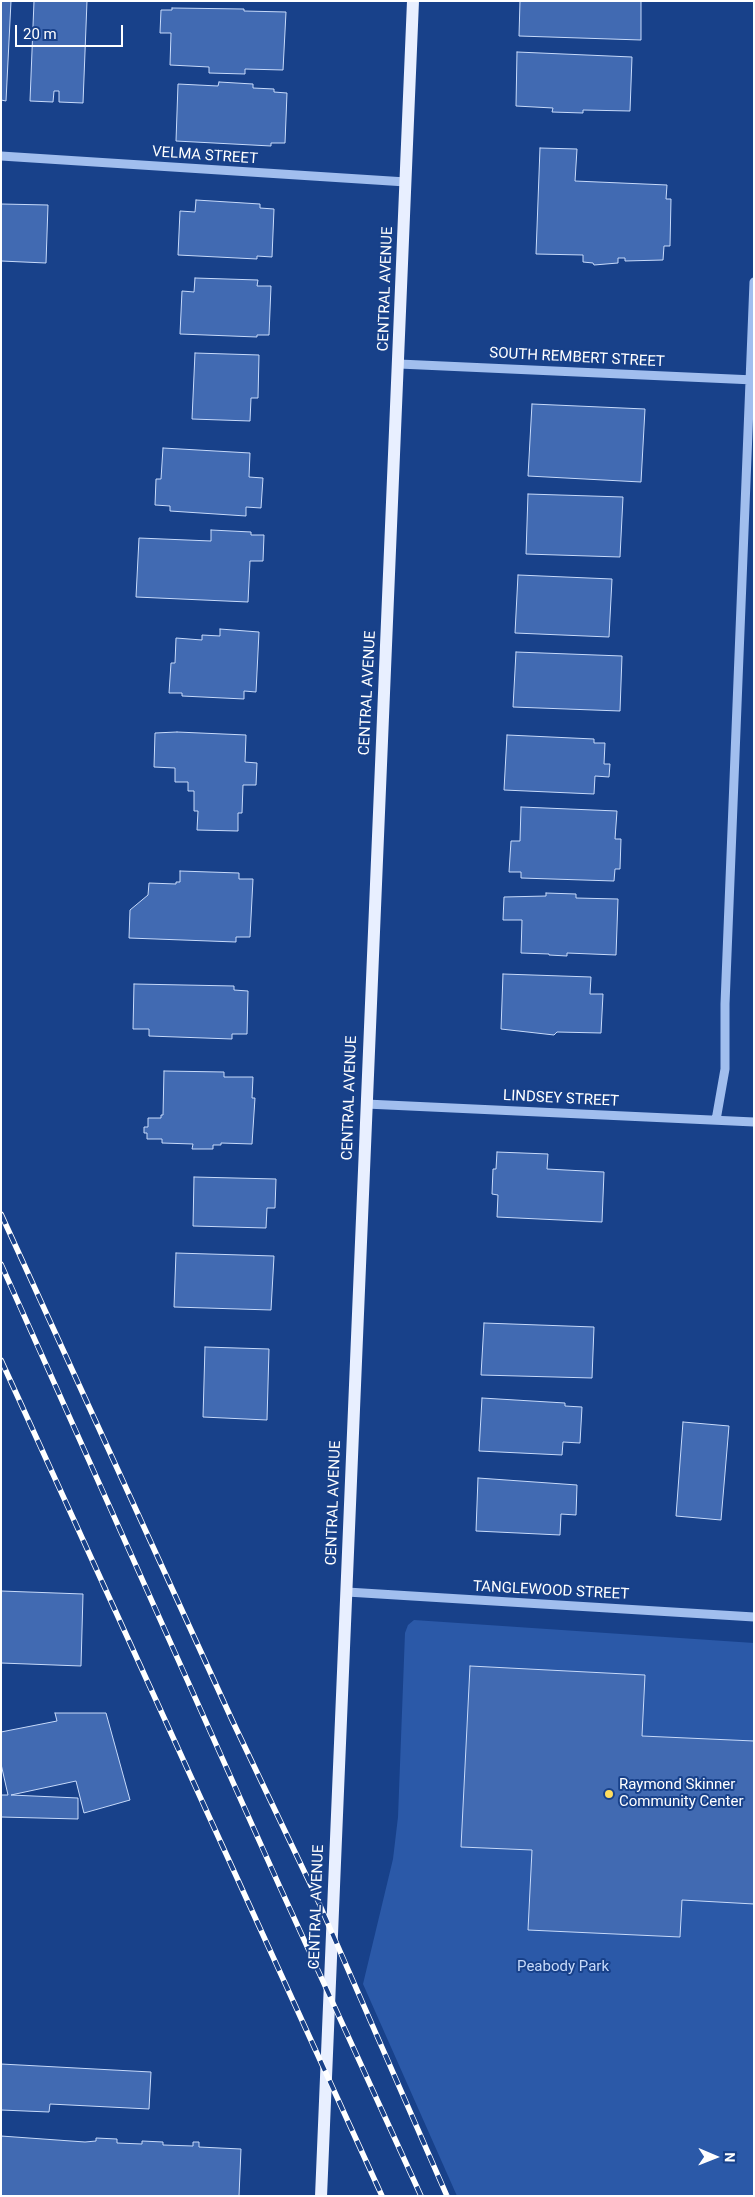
<!DOCTYPE html>
<style>
body{margin:0}
#map{position:relative;width:755px;height:2197px;overflow:hidden;background:#18418a;font-family:Roboto,sans-serif}
canvas{display:block}
.frame{position:absolute;inset:0;border:2px solid #fff;pointer-events:none}
.north{position:absolute;left:690px;top:2132px;width:50px;height:50px;-webkit-text-stroke:4px #18418a;paint-order:stroke;rotate:91deg;font-size:14px;font-weight:700;line-height:20px;text-align:center;color:#fff}
.north::after{content:'';display:block;margin:auto;width:18px;height:22px;background:#fff;clip-path:polygon(50% 0,100% 100%,50% 72%,0 100%)}
.scale{position:absolute;left:15px;top:25px;width:108px;height:22px;box-sizing:border-box;border:2px solid #fff;border-top:0;padding-left:6px;font-size:15px;line-height:18px;white-space:nowrap;color:#fff;-webkit-text-stroke:4px #18418a;paint-order:stroke}
</style>
<div id="map">
<canvas width="755" height="2197"></canvas>
<div class="frame"></div>
<div class="north">N</div>
<div class="scale">20 m</div>
</div>
<script>
const ctx = document.querySelector('canvas').getContext('2d');
ctx.lineJoin = 'round';
function fill(path, color) {
  ctx.fillStyle = color;
  ctx.fill(path, 'evenodd');
}
function toPath(rows) {
  const path = new Path2D();
  for (const r of rows) {
    path.moveTo(r[0], r[1]);
    for (let i = 2; i < r.length; i += 2) path.lineTo(r[i], r[i + 1]);
  }
  return path;
}
function stroke(path, color, width, dash) {
  ctx.strokeStyle = color;
  ctx.lineWidth = width;
  ctx.lineCap = dash ? 'butt' : 'round';
  ctx.setLineDash(dash || []);
  ctx.stroke(path);
}
function label(font, color, halo, rows, align = 'center') {
  ctx.font = font + ' Roboto,sans-serif';
  ctx.lineWidth = 4;
  ctx.setLineDash([]);
  ctx.textBaseline = 'middle';
  ctx.strokeStyle = halo;
  ctx.fillStyle = color;
  for (const [text, x, y, turn = 0] of rows) {
    ctx.save();
    ctx.translate(x, y);
    ctx.rotate((+turn || 0) * Math.PI / 180);
    ctx.textAlign = isNaN(turn) ? turn : align;
    if (halo) ctx.strokeText(text, 0, 0);
    ctx.fillText(text, 0, 0);
    ctx.restore();
  }
}
fill(toPath([
 [414,1620,754,1643,754,2196,457,2196,363,1984,393,1859,398,1817,405,1633,408,1625]
]), '#2b59a8');
const building = toPath([
 [1,1,11,1,6,101,1,100,1,1],
 [34,1,87,1,83,103,59,102,59,91,54,91,53,102,30,101,34,1],
 [520,1,641,1,641,40,519,36,520,1],
 [172,8,244,9,244,11,286,12,283,70,245,69,245,74,209,73,209,67,170,65,171,33,160,33,161,10,172,10,172,8],
 [517,52,632,57,630,111,583,110,583,113,552,112,553,108,516,106,517,52],
 [219,82,253,84,253,88,274,89,274,92,287,93,285,143,271,143,271,146,176,141,178,84,218,86,219,82],
 [540,148,577,149,575,181,667,185,666,199,671,199,670,246,664,246,663,260,625,261,625,258,618,258,618,263,594,265,593,263,583,262,583,255,536,254,540,148],
 [196,200,260,204,260,208,274,209,272,257,257,256,257,259,178,255,180,211,195,212,196,200],
 [1,204,48,205,46,263,1,261,1,204],
 [195,278,258,280,257,286,271,286,269,335,257,335,257,337,180,334,182,291,194,292,195,278],
 [195,353,259,355,258,398,251,398,250,421,192,419,195,353],
 [532,404,645,409,641,482,528,476,532,404],
 [163,448,250,453,249,477,263,478,261,508,246,507,246,516,170,511,170,506,155,505,156,479,161,479,163,448],
 [528,494,623,497,620,557,526,554,528,494],
 [211,530,251,532,251,535,264,535,263,561,250,561,248,602,136,597,139,538,211,541,211,530],
 [518,575,612,579,609,637,515,633,518,575],
 [220,629,259,632,256,692,244,691,244,699,182,696,182,693,169,693,171,663,175,663,176,638,202,640,202,635,220,636,220,629],
 [516,652,622,656,620,711,513,707,516,652],
 [177,732,246,735,245,762,257,763,256,785,243,785,242,813,238,813,238,831,197,830,198,811,194,811,194,791,188,791,188,782,175,782,175,768,154,767,155,733,177,732],
 [507,735,594,739,594,743,605,743,604,764,610,764,609,777,595,776,594,794,504,790,507,735],
 [521,807,617,811,615,839,621,839,620,869,615,869,614,881,521,878,521,872,509,872,511,841,520,841,521,807],
 [180,871,239,873,239,879,253,879,250,937,236,937,236,942,129,938,130,910,148,895,149,883,176,884,176,882,180,882,180,871],
 [546,893,576,894,576,898,618,899,616,955,567,953,567,956,549,955,549,954,521,953,522,920,503,920,504,897,546,896,546,893],
 [503,974,591,977,590,994,603,994,601,1033,557,1032,554,1035,501,1029,503,974],
 [134,984,234,986,234,990,248,991,247,1034,232,1034,232,1039,149,1036,149,1029,133,1029,134,984],
 [164,1071,224,1072,224,1077,253,1077,252,1098,255,1098,252,1144,221,1143,221,1145,213,1145,213,1149,192,1149,193,1144,162,1143,162,1139,147,1139,147,1133,144,1133,144,1127,148,1127,148,1118,161,1118,161,1115,163,1115,164,1071],
 [497,1152,548,1154,547,1169,604,1172,602,1222,497,1217,498,1195,492,1194,493,1169,496,1169,497,1152],
 [194,1177,276,1179,275,1208,267,1208,266,1228,193,1226,194,1177],
 [176,1253,274,1256,271,1310,174,1307,176,1253],
 [484,1323,594,1327,592,1378,481,1375,484,1323],
 [205,1347,269,1349,267,1420,203,1417,205,1347],
 [482,1398,565,1403,565,1406,582,1407,580,1443,563,1442,562,1455,479,1451,482,1398],
 [683,1422,729,1426,721,1520,676,1516,683,1422],
 [478,1478,577,1485,576,1515,561,1514,560,1535,476,1531,478,1478],
 [1,1591,83,1594,81,1666,1,1663,1,1591],
 [470,1666,645,1675,642,1736,754,1741,754,1904,682,1900,680,1937,528,1930,532,1850,461,1847,470,1666],
 [55,1713,106,1713,130,1800,84,1813,76,1781,11,1795,78,1798,78,1819,1,1817,1,1795,8,1795,1,1764,1,1732,57,1721,55,1713],
 [1,2064,151,2072,149,2109,50,2104,49,2112,1,2110,1,2064],
 [1,2136,85,2142,96,2141,96,2138,117,2139,117,2143,142,2144,142,2141,163,2142,163,2145,193,2146,193,2142,199,2142,199,2147,241,2149,239,2196,1,2196,1,2136]
]);
fill(building, '#416ab2');
stroke(building, '#c7dafa', 1);
stroke(toPath([
 [1,156,406,182],
 [399,364,754,380],
 [366,1104,754,1122],
 [716,1120,725,1069,725,1004,754,282],
 [347,1592,754,1617]
]), '#a1beee', 9);
stroke(toPath([
 [321,2196,413,1]
]), '#e8efff', 12);
const rail = toPath([
 [1,1214,233,1722,315,1894,447,2196],
 [1,1264,279,1885,421,2196],
 [1,1360,382,2196]
]);
stroke(rail, '#fff', 5.5);
stroke(rail, '#18418a', 4, [11]);
for (const [x, y, r, color] of [
 [609,1794,5,"#ffdd5e"]
]) {
  const dot = new Path2D();
  dot.arc(x, y, r, 0, 2 * Math.PI);
  ctx.fillStyle = color;
  ctx.fill(dot);
  stroke(dot, '#18418a', 2);
}
label('15px', '#fff', '#18418a', [
 ["VELMA STREET",205,156,4],
 ["CENTRAL AVENUE",386,289,-88],
 ["SOUTH REMBERT STREET",577,358,3],
 ["CENTRAL AVENUE",368,693,-87],
 ["CENTRAL AVENUE",350,1098,-88],
 ["LINDSEY STREET",561,1099,3],
 ["CENTRAL AVENUE",334,1503,-88],
 ["TANGLEWOOD STREET",551,1591,3],
 ["CENTRAL AVENUE",317,1907,-88]
]);
label('15px', '#fff', '#18418a', [
 ["Raymond Skinner",619,1785],
 ["Community Center",619,1802]
], 'left');
label('15px', '#c7dafa', '#18418a', [
 ["Peabody Park",563,1967]
]);
</script>
